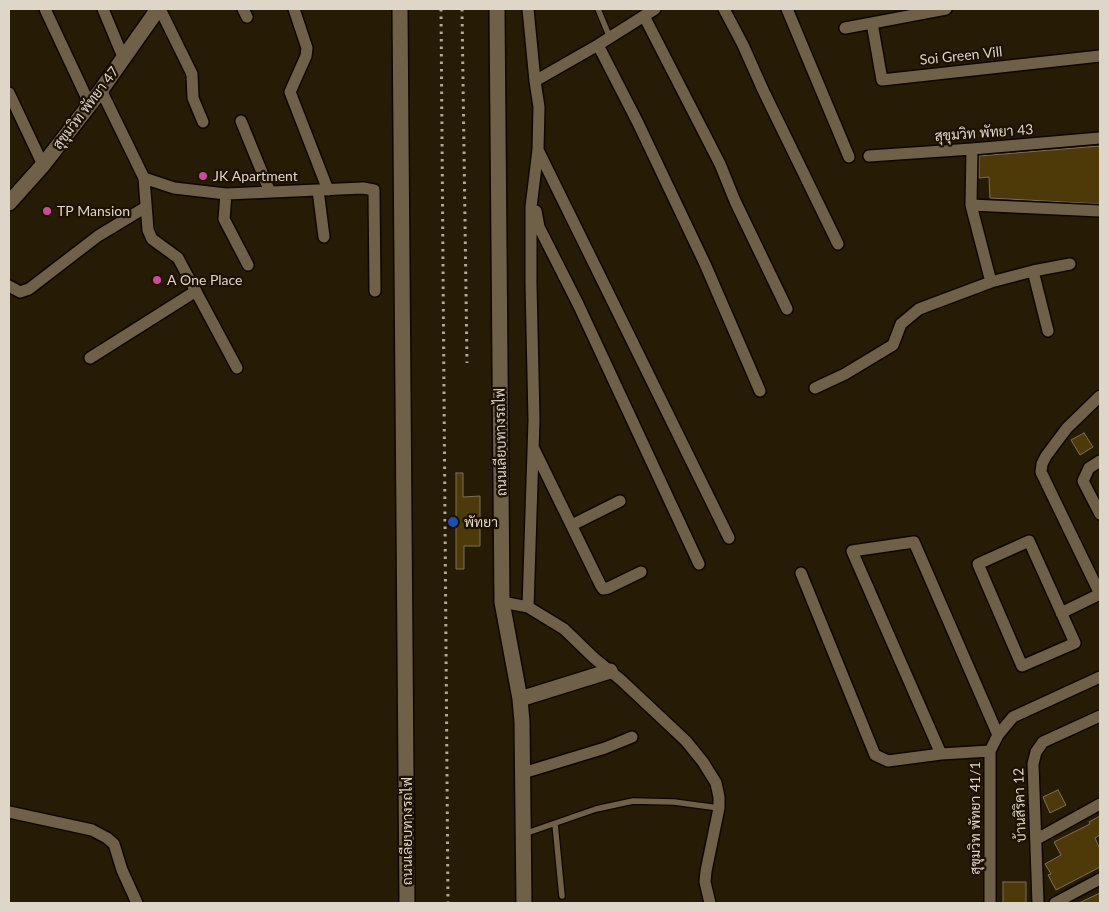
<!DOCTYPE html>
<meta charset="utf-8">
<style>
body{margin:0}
#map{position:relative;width:1109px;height:912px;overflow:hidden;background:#261b04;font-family:Lato,sans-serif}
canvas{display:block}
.frame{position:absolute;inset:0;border:10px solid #ded6c9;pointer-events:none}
</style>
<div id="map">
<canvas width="1109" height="912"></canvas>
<div class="frame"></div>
</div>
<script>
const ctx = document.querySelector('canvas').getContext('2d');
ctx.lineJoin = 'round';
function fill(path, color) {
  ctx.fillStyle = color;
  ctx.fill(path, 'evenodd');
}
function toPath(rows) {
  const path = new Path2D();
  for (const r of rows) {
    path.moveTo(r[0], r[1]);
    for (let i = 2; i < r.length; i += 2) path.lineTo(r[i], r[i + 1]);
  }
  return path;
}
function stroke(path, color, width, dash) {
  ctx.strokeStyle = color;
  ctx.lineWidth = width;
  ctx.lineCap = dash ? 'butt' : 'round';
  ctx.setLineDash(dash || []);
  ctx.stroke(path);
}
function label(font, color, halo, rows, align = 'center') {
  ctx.font = font + ' Lato,Sarabun,sans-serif';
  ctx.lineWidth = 4.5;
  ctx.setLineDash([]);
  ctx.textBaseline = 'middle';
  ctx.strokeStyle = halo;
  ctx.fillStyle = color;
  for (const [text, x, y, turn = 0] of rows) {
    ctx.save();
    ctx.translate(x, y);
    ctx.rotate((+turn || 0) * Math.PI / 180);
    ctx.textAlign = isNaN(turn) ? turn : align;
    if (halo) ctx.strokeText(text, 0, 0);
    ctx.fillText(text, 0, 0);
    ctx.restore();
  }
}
const building = toPath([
 [1100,146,1100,204,990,198,989,177,979,178,979,156,1100,146],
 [1084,433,1093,447,1080,455,1071,440,1084,433],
 [456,473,463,473,463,497,480,496,480,546,464,546,464,569,456,569,456,473],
 [1058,790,1066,805,1050,813,1043,797,1058,790],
 [1100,816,1100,835,1095,838,1100,849,1100,867,1056,890,1048,875,1051,874,1045,864,1061,855,1054,842,1090,824,1089,822,1100,816],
 [1003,882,1026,882,1026,903,1003,903,1003,882],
 [1100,893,1100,903,1079,903,1100,893]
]);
fill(building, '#4e3908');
stroke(building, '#7d7056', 1);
const lane = toPath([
 [598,9,610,38],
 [555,824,562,896],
 [524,834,596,809,633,801,674,802,719,808]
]);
const street = toPath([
 [45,9,90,105],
 [103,9,123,57],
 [160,9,192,74,193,98,203,122],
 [243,9,247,17],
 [294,9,307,48,306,56,290,92,328,190],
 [724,9,743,45,763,90,838,244],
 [787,9,849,157],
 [946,9,872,23,882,80,1100,56],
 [644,16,720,164,735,201,787,309],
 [845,28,872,23],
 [598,45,638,123,705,264,760,391],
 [535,81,598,45,655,9],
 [101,90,144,178,174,188,226,194,363,188,374,190,375,291],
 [9,93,43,165],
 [241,121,270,192],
 [972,149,971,205,991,282],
 [538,150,729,538],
 [869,156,972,149,1100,138],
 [144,178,148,230,152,239,178,258,237,368],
 [318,190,324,237],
 [226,194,224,219,248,265],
 [971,205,1100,211],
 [536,211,539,227,578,304,699,564],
 [1033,271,1048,331],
 [9,286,20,292,29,289,98,236,146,207],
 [90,358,196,291],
 [815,388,845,374,893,345,901,324,919,309,991,282,1033,271,1070,264],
 [534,449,601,586,603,589,608,588,641,572],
 [1100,461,1089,468,1083,481,1100,514],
 [572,525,620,501],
 [1029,541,1075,643,1022,666,978,564,1029,541],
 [801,573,875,755,888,761,941,754,990,751],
 [502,602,528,607,564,629,594,658,621,680,686,741,703,762,716,783,719,797,719,808,706,871,705,882,710,903],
 [528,607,534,420,531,284,531,207,538,150,539,107,535,81,528,9],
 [1061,613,1100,594,1041,472,1042,464,1046,456,1067,428,1100,396],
 [941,754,852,551,914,542,998,735],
 [523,773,605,748,632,737],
 [9,812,92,830,107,838,114,844,122,870,137,903],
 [1037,839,1100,804],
 [990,903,990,751,998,735,1013,717,1100,677],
 [1038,903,1033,764,1036,752,1043,742,1100,716],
 [1055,903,1100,879]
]);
const secondary = toPath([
 [400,9,407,903],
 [497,9,502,602,520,699,522,722,524,903],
 [9,203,43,165,101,90,158,9],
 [520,699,610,671]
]);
stroke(lane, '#0f0600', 8);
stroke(street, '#0f0600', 14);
stroke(secondary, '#0f0600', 18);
stroke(lane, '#6e6148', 5.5);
stroke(street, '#6e6148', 11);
stroke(secondary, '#6e6148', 15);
stroke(toPath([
 [441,9,448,903],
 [462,9,467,363]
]), '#b1a999', 3, [2.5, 5]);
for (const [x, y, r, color] of [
 [203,176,5,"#d1479c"],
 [47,211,5,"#d1479c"],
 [157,280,5,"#d1479c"],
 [453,522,6,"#1a4fb4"]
]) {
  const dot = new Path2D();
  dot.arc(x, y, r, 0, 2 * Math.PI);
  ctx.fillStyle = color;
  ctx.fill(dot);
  stroke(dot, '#1d1200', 2);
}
label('14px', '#ded6c9', '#1d1200', [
 ["Soi Green Vill",961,56,-6],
 ["สุขุมวิท พัทยา 47",86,108,-53],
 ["สุขุมวิท พัทยา 43",984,133,-4],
 ["ถนนเลียบทางรถไฟ",501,442,-91],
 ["บ้านสิริคา 12",1020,805,-92],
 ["สุขุมวิท พัทยา 41/1",975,818,-90],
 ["ถนนเลียบทางรถไฟ",407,831,-90]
]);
label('14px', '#ded6c9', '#1d1200', [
 ["JK Apartment",213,176],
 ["TP Mansion",57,211],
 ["A One Place",167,280],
 ["พัทยา",464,522]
], 'left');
</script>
